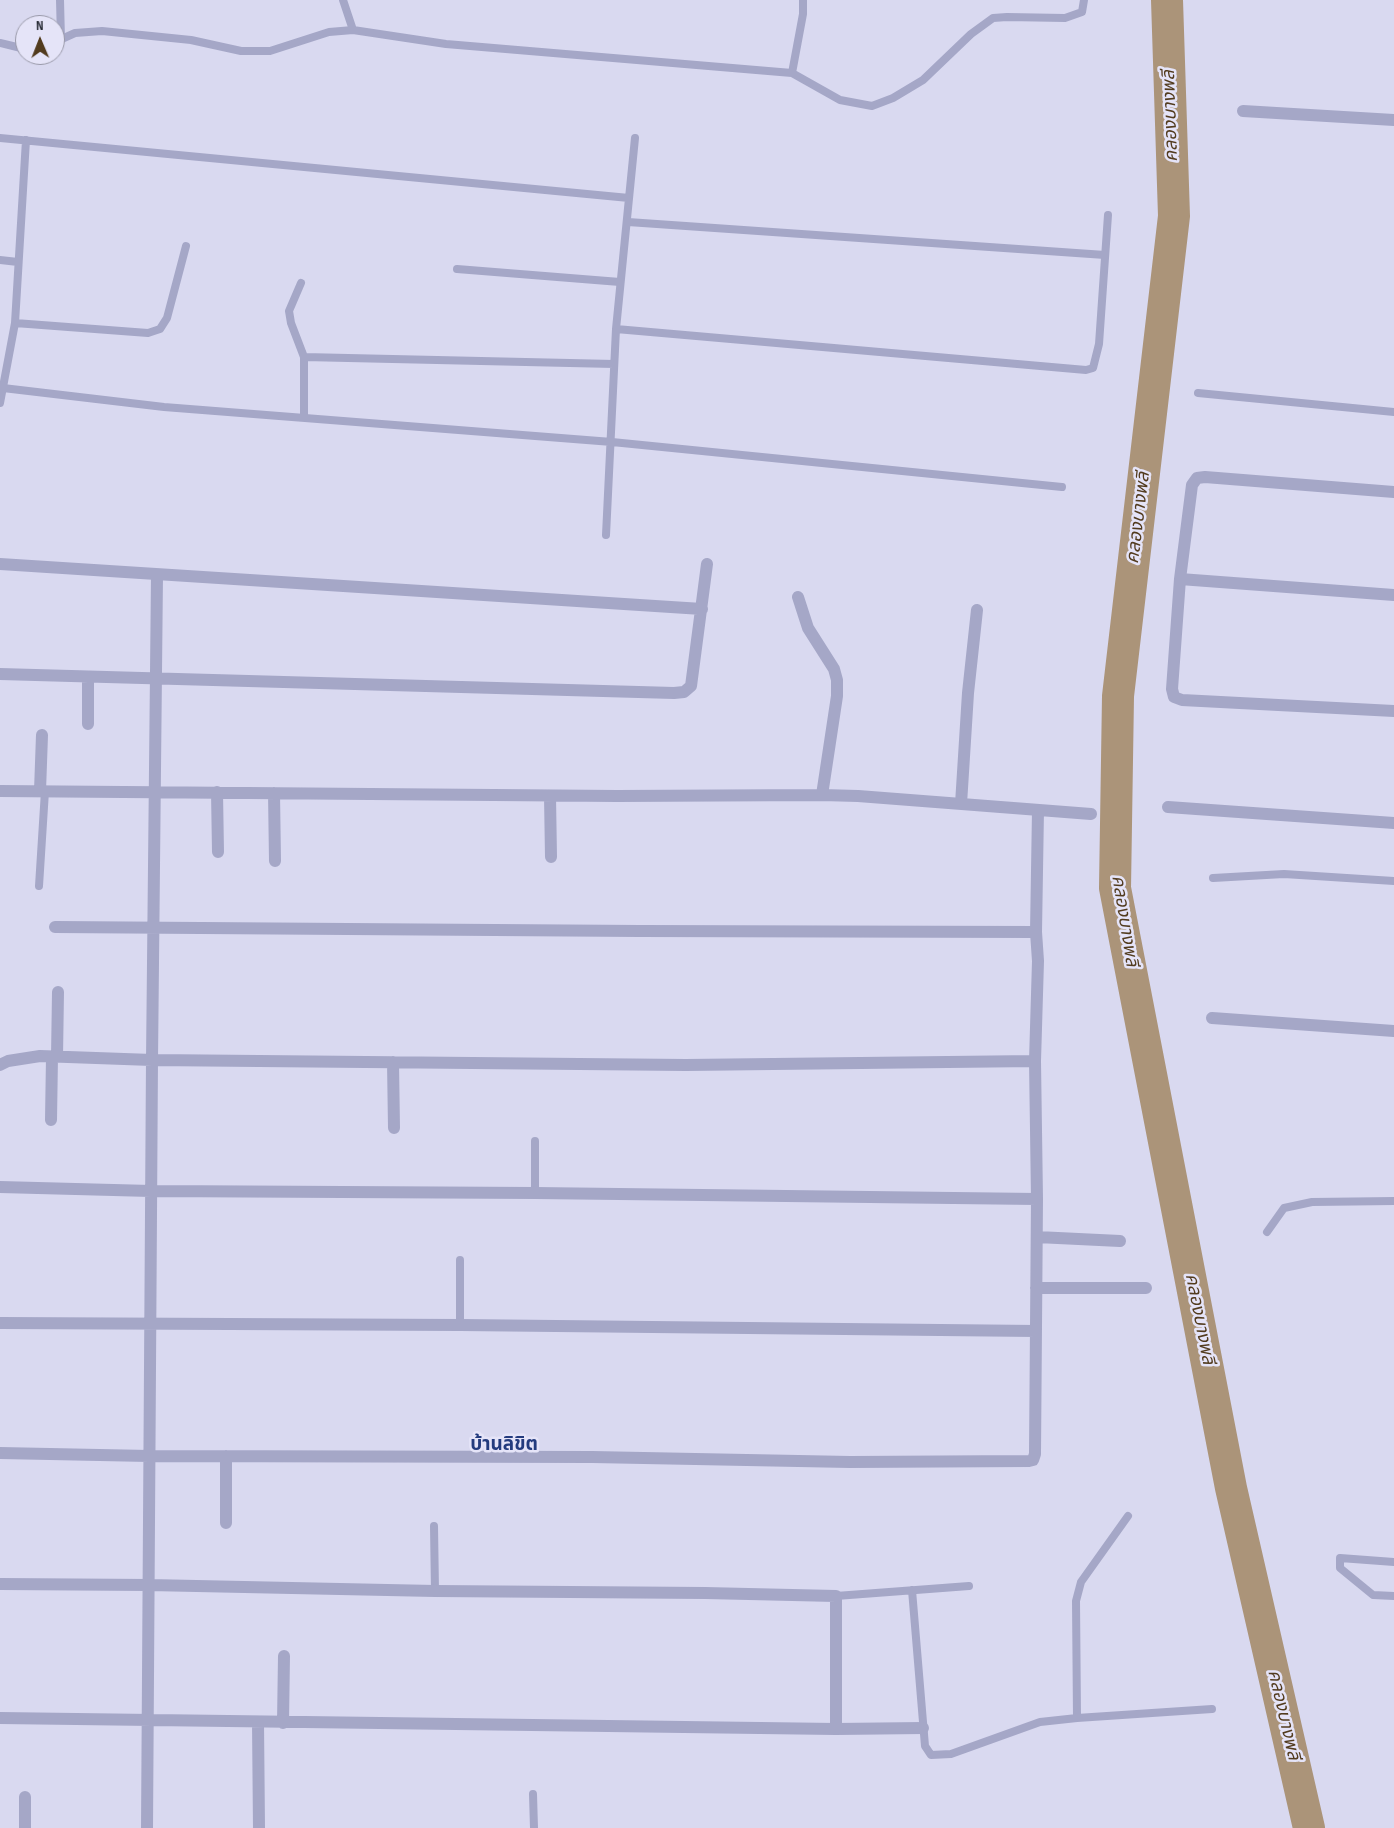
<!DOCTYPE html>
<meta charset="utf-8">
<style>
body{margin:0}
#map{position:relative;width:1394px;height:1828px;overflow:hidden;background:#d9d9f0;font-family:"Sofia Sans Condensed",sans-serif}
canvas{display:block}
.north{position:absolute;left:15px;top:15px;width:50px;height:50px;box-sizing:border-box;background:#e5e4f8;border:1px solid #9999a9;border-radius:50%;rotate:359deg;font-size:14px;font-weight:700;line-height:20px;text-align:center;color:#262933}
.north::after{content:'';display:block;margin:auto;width:18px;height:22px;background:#523b1e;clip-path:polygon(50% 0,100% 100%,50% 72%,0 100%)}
</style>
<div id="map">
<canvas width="1394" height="1828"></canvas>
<div class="north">N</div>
</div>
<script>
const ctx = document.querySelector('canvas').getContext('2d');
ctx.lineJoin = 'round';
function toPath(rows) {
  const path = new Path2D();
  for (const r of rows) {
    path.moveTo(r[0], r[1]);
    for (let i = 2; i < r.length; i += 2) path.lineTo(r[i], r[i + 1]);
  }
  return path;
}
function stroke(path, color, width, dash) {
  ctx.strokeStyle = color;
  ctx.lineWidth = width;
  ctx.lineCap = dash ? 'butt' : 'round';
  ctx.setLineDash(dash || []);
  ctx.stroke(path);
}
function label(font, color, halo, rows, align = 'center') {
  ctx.font = font + ' "Sofia Sans Condensed","Noto Sans Thai",sans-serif';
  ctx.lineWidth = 5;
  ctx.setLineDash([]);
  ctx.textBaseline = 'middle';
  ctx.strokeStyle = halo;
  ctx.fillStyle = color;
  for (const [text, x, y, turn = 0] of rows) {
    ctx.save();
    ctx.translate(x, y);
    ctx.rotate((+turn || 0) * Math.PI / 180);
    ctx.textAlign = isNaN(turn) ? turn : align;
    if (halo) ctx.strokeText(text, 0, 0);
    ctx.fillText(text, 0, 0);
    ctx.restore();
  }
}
stroke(toPath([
 [1167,0,1174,216,1118,696,1115,888,1231,1488,1309,1828]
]), '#ab9479', 32);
stroke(toPath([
 [60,0,61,39],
 [343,0,353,30],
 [55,42,75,33,102,31,191,40,241,51,270,51,329,32,353,30,446,44,792,73,840,100,872,106,893,98,923,80,971,34,993,18,1007,17,1065,18,1082,12,1084,0],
 [0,43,25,49],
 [792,73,803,14,803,0],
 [0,138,629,198],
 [628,222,1105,255],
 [0,260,18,262],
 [457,269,620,282],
 [301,283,289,311,291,323,304,357],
 [15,323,148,333,160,329,167,318,186,246],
 [616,329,1086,370,1093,368,1099,344,1108,215],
 [3,388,164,407,612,442,1062,487],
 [1198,393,1394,412],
 [0,403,15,323,26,140],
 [304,418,304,357,614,364],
 [606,535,616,329,635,138],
 [1213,878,1284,874,1394,881],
 [39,886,45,791],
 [535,1193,535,1141],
 [1267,1232,1284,1208,1312,1202,1394,1201],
 [460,1260,460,1325],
 [434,1526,435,1591],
 [1394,1562,1340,1558,1340,1568,1373,1595,1394,1596],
 [912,1590,925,1746,931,1755,951,1754,1040,1722,1077,1718,1212,1709],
 [836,1596,969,1586],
 [1077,1718,1076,1601,1081,1582,1128,1516],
 [533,1794,534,1828]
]), '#a5a7c7', 8);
stroke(toPath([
 [1243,111,1394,120],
 [1394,492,1205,477,1197,478,1192,485,1180,579,1172,689,1174,697,1182,700,1394,711],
 [0,564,702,609],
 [1180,579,1394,595],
 [798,597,808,628,834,669,837,680,837,696,822,795],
 [0,674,674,693,684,692,691,686,707,564],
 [88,724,88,677],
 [0,791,617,796,822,795,858,796,1091,814],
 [40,791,42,735],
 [217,792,218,852],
 [274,793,275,861],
 [550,796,551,857],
 [961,804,968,693,977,610],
 [1168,807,1394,823],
 [55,927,640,931,1036,932],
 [1212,1018,1394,1031],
 [57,1057,58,992],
 [393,1062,394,1128],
 [0,1065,8,1061,40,1056,152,1060,686,1065,1035,1061],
 [51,1120,52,1057],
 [0,1187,151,1191,535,1193,1037,1199],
 [1037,1237,1120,1241],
 [1036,1288,1146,1288],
 [0,1323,460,1325,1036,1331],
 [0,1453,149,1456,592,1457,850,1462,1029,1461,1033,1460,1035,1454,1037,1199,1035,1061,1038,961,1036,932,1038,810],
 [226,1456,226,1523],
 [0,1584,149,1585,435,1591,705,1593,836,1596,836,1729],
 [0,1718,836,1729,923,1728],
 [258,1722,259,1828],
 [283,1723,284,1656],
 [25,1828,25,1797],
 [147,1828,152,1060,157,575]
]), '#a5a7c7', 12);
label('italic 18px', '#523b1e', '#e5e4f8', [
 ["คลองบางพลี",1171,116,-92],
 ["คลองบางพลี",1139,518,-83],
 ["คลองบางพลี",1124,921,81],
 ["คลองบางพลี",1199,1319,79],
 ["คลองบางพลี",1283,1715,77]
]);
label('bold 19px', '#233b7e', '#e5e4f8', [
 ["บ้านลิขิต",504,1445]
]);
</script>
